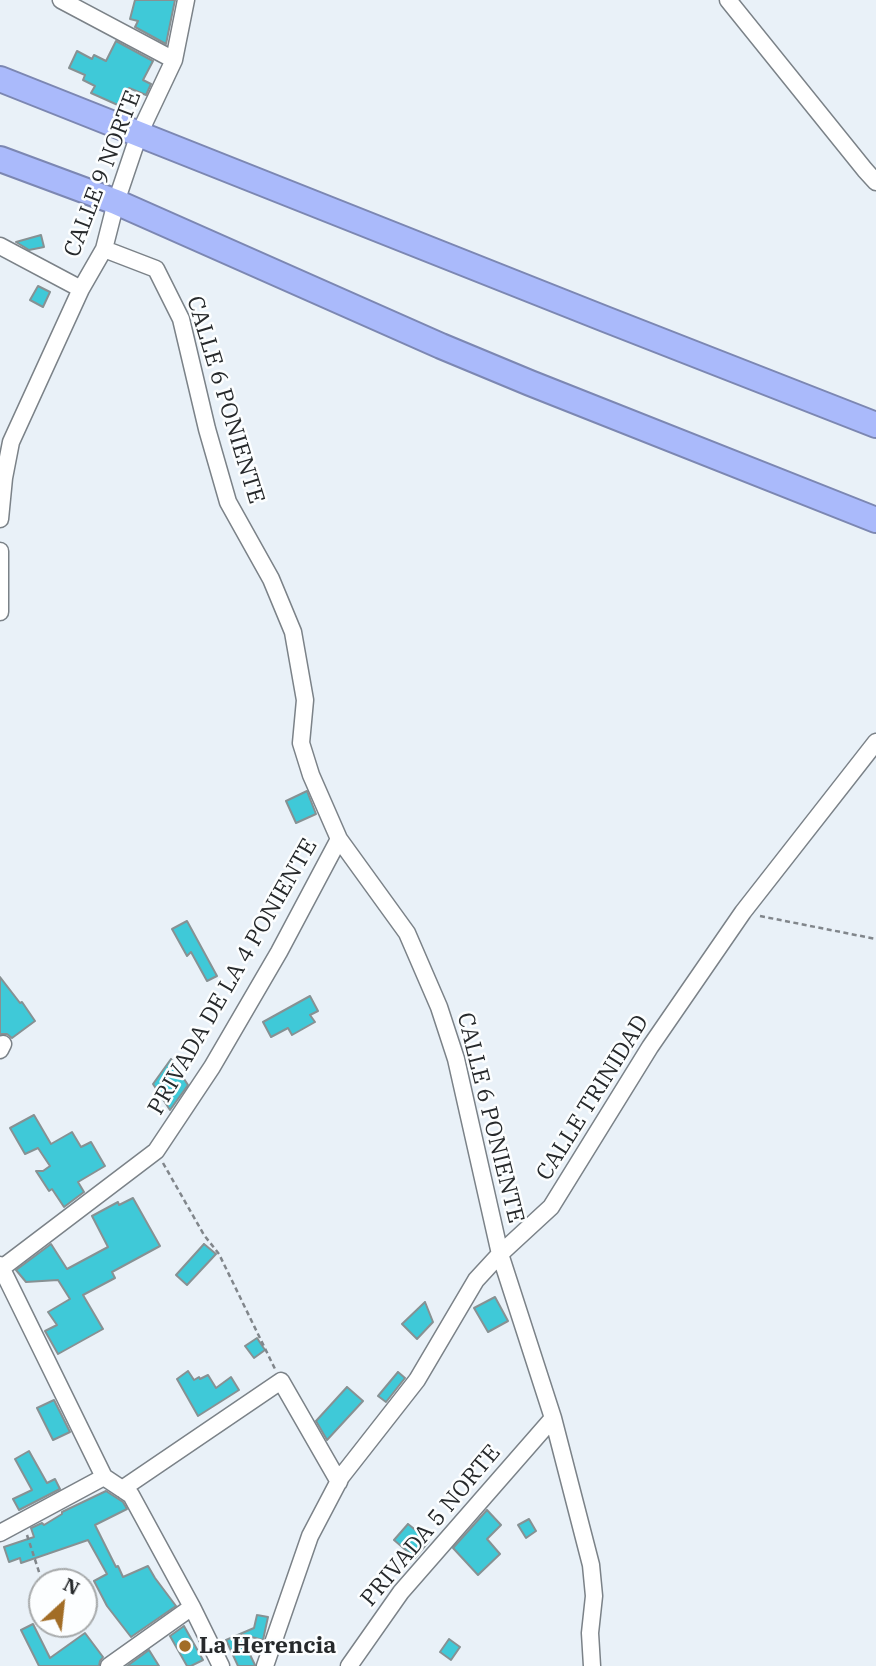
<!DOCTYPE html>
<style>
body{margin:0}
#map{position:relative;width:876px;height:1666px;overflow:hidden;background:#e9f1f8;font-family:"IBM Plex Serif",serif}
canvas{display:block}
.north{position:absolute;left:28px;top:1568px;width:70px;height:70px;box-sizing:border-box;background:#fcfeff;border:2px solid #a6a9aa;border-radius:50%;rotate:27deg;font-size:19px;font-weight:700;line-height:28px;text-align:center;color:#26292b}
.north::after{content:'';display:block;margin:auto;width:24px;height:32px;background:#a26d26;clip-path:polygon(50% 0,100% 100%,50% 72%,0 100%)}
</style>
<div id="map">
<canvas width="876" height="1666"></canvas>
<div class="north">N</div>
</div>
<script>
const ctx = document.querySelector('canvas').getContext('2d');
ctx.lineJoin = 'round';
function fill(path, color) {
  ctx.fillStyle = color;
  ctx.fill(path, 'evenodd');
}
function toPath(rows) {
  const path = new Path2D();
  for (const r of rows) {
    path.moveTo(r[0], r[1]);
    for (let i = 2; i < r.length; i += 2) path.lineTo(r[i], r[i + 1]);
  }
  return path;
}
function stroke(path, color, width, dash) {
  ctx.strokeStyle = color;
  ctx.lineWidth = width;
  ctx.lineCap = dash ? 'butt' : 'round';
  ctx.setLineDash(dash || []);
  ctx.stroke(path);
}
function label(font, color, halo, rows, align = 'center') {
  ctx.font = font + ' "IBM Plex Serif",serif';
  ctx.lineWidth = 5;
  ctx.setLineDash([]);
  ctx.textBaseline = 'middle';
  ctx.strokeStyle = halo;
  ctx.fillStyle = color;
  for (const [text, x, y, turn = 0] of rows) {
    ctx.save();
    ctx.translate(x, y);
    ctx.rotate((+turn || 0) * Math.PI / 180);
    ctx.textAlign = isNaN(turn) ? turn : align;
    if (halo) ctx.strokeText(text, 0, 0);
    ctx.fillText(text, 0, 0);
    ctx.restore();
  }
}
const building = toPath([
 [135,0,175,0,166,44,135,27,138,21,130,19,135,0],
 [116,41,153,61,143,80,151,84,146,95,129,88,120,106,91,93,95,86,83,80,85,75,69,68,77,51,92,59,94,55,106,61,116,41],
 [41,235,44,247,29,250,16,242,41,235],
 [38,286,50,292,43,307,30,300,38,286],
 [307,791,316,814,296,823,286,801,307,791],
 [187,921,217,976,207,981,191,952,187,956,172,929,187,921],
 [0,977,20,1003,22,1002,35,1021,12,1038,7,1034,0,1034,0,977],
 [310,996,318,1011,310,1015,315,1022,292,1035,288,1028,271,1037,263,1022,310,996],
 [171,1059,188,1085,170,1110,153,1084,171,1059],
 [34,1115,51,1144,72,1132,81,1147,91,1142,105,1166,78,1182,84,1192,64,1207,52,1189,49,1191,36,1171,43,1171,50,1166,38,1148,25,1154,10,1128,34,1115],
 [133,1198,160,1246,112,1272,115,1278,83,1295,103,1329,58,1354,45,1331,57,1325,48,1312,70,1299,58,1280,26,1282,16,1270,51,1244,67,1269,108,1247,92,1216,118,1202,119,1205,133,1198],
 [204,1244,216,1254,187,1285,176,1275,204,1244],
 [495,1297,508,1321,488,1332,474,1308,495,1297],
 [425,1302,433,1322,417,1339,402,1324,425,1302],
 [257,1338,265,1350,254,1358,245,1346,257,1338],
 [188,1371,194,1380,199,1377,200,1379,208,1375,216,1388,231,1377,239,1390,198,1416,177,1379,188,1371],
 [398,1372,405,1378,386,1402,378,1396,398,1372],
 [347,1387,363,1401,327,1440,316,1421,347,1387],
 [54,1400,70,1432,53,1440,37,1408,54,1400],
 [29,1451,47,1483,55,1479,60,1489,19,1510,13,1499,32,1490,15,1459,29,1451],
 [106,1491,123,1502,127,1509,95,1525,116,1567,118,1566,123,1577,148,1566,155,1578,176,1606,131,1637,107,1606,94,1581,107,1574,88,1540,21,1563,20,1558,9,1562,4,1547,34,1537,31,1528,42,1523,44,1525,62,1514,62,1512,106,1491],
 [487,1510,501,1525,487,1539,500,1554,478,1575,453,1548,487,1510],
 [529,1519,536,1531,526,1538,518,1525,529,1519],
 [408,1524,429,1541,415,1558,394,1540,408,1524],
 [257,1615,268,1617,263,1640,240,1634,254,1628,257,1615],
 [33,1624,50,1658,85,1633,103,1657,100,1661,99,1666,39,1666,21,1630,33,1624],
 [184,1626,203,1660,191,1666,187,1666,170,1636,184,1626],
 [240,1634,255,1665,255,1666,238,1666,226,1640,240,1634],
 [449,1639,460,1647,451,1660,440,1652,449,1639],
 [149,1650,159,1666,127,1666,149,1650]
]);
fill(building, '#3fc9d8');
stroke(building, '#879193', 2);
const minor = toPath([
 [61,0,174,60],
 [728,0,865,170,876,182],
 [0,246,81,289],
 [104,249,156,269,181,319,207,429,228,502,271,579,293,632,305,700,301,743,311,775,339,839,407,933,439,1007,456,1059,500,1254,553,1418,591,1565,594,1596,590,1633,592,1666],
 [0,519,4,478,11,442,81,289,104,249,116,202,139,134,174,60,186,0],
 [0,551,0,612],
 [0,1050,3,1044],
 [0,1265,104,1477,131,1495,192,1607,221,1666],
 [2,1268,156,1151,212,1067,279,952,339,839],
 [122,1489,281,1381,339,1482],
 [0,1533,104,1477],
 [109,1666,192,1607],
 [265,1666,310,1536,341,1477,417,1380,476,1280,500,1254,551,1207,650,1047,743,912,876,742],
 [349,1666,401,1592,553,1418]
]);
const highway = toPath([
 [0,79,605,319,876,425],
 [0,159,116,202,441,346,530,383,876,520]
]);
stroke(minor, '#7b8288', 19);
stroke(highway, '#7c87b2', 28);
stroke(toPath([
 [760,916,876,939],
 [163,1163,204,1235,219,1254,275,1369],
 [27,1535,40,1575]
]), '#81868b', 2.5, [5, 3.5]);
stroke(minor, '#fff', 16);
stroke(highway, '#aabafb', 24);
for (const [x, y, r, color] of [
 [185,1646,7,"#a26d26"]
]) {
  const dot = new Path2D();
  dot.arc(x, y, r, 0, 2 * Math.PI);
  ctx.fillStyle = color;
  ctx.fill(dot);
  stroke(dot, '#fcfeff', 2.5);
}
label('23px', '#26292b', '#fcfeff', [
 ["CALLE 9 NORTE",103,174,-69],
 ["CALLE 6 PONIENTE",225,400,73],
 ["PRIVADA DE LA 4 PONIENTE",233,977,-60],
 ["CALLE TRINIDAD",593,1098,-58],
 ["CALLE 6 PONIENTE",490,1118,76],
 ["PRIVADA 5 NORTE",431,1526,-50]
]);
label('bold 23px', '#26292b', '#fcfeff', [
 ["La Herencia",199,1646]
], 'left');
</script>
